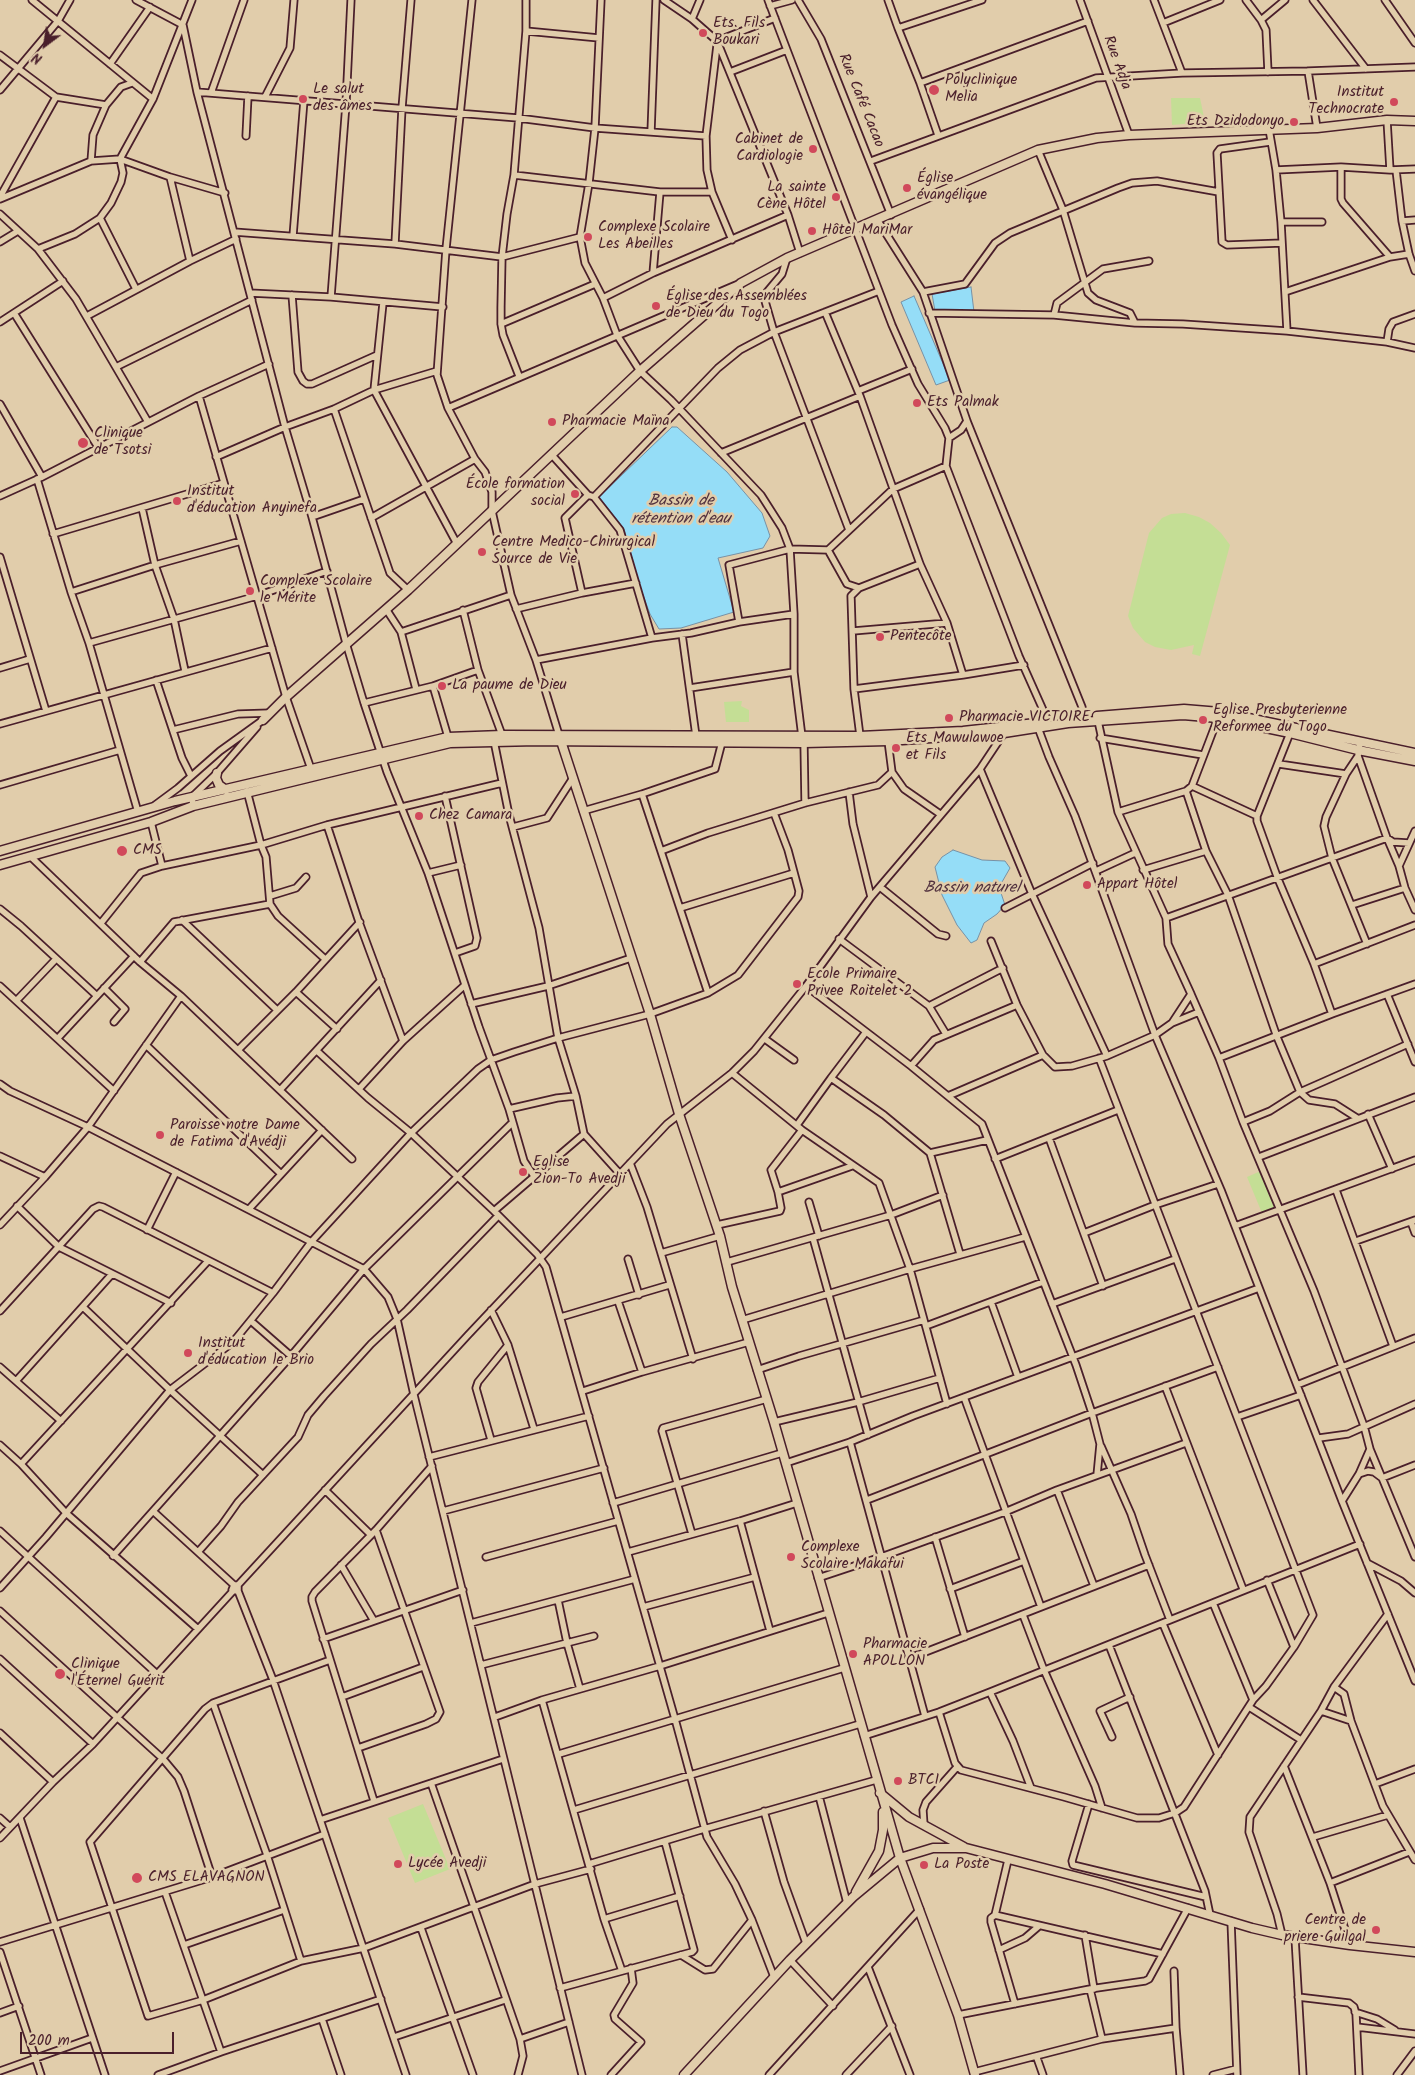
<!DOCTYPE html>
<meta charset="utf-8">
<style>
body{margin:0}
#map{position:relative;width:1415px;height:2075px;overflow:hidden;background:#e1cdab;font-family:Kalam,sans-serif}
canvas{display:block}
.north{position:absolute;left:20px;top:20px;width:50px;height:50px;-webkit-text-stroke:4px #e1cdab;paint-order:stroke;rotate:211deg;font-size:14px;font-weight:700;line-height:20px;text-align:center;color:#4a1f2b}
.north::after{content:'';display:block;margin:auto;width:18px;height:22px;background:#4a1f2b;clip-path:polygon(50% 0,100% 100%,50% 72%,0 100%)}
.scale{position:absolute;left:20px;top:2032px;width:154px;height:22px;box-sizing:border-box;border:2px solid #4a1f2b;border-top:0;padding-left:6px;font-size:15px;line-height:18px;white-space:nowrap;color:#4a1f2b;-webkit-text-stroke:4px #e1cdab;paint-order:stroke}
</style>
<div id="map">
<canvas width="1415" height="2075"></canvas>
<div class="north">N</div>
<div class="scale">200 m</div>
</div>
<script>
const ctx = document.querySelector('canvas').getContext('2d');
ctx.lineJoin = 'round';
function fill(path, color) {
  ctx.fillStyle = color;
  ctx.fill(path, 'evenodd');
}
function toPath(rows) {
  const path = new Path2D();
  for (const r of rows) {
    path.moveTo(r[0], r[1]);
    for (let i = 2; i < r.length; i += 2) path.lineTo(r[i], r[i + 1]);
  }
  return path;
}
function stroke(path, color, width, dash) {
  ctx.strokeStyle = color;
  ctx.lineWidth = width;
  ctx.lineCap = dash ? 'butt' : 'round';
  ctx.setLineDash(dash || []);
  ctx.stroke(path);
}
function label(font, color, halo, rows, align = 'center') {
  ctx.font = font + ' Kalam,sans-serif';
  ctx.lineWidth = 5;
  ctx.setLineDash([]);
  ctx.textBaseline = 'middle';
  ctx.strokeStyle = halo;
  ctx.fillStyle = color;
  for (const [text, x, y, turn = 0] of rows) {
    ctx.save();
    ctx.translate(x, y);
    ctx.rotate((+turn || 0) * Math.PI / 180);
    ctx.textAlign = isNaN(turn) ? turn : align;
    if (halo) ctx.strokeText(text, 0, 0);
    ctx.fillText(text, 0, 0);
    ctx.restore();
  }
}
fill(toPath([
 [1171,98,1200,98,1205,122,1172,125],
 [1185,513,1199,517,1210,523,1221,533,1230,545,1200,656,1192,654,1194,645,1171,650,1155,647,1145,642,1133,628,1128,616,1149,533,1162,518,1171,514],
 [742,701,741,706,749,710,749,722,726,722,724,702],
 [1263,1170,1278,1206,1262,1213,1247,1177],
 [423,1804,450,1869,415,1883,388,1818]
]), '#c4de95');
const water = toPath([
 [971,287,974,312,935,311,932,294,971,287],
 [914,296,950,380,936,385,901,302,914,296],
 [672,427,677,427,727,472,762,513,770,536,763,548,718,558,734,612,681,628,659,629,650,614,639,584,624,529,599,497,672,427],
 [953,850,982,860,1005,861,1010,868,1002,882,1001,893,1005,905,997,914,984,923,977,940,971,943,957,925,942,895,935,867,942,857,953,850]
]);
fill(water, '#95ddf7');
stroke(water, '#7791a5', 1);
const street = toPath([
 [32,0,153,99],
 [136,0,183,25,197,92,285,427,312,517,346,643,364,703,387,772,428,873,479,1027,509,1109,524,1161,534,1176],
 [192,0,153,99,120,159,170,177,225,193],
 [472,0,446,249,437,375,448,408,475,459,485,472,489,483,492,492,492,511,511,595,536,660,559,735],
 [601,0,595,128,589,183,580,237,585,263,603,298,617,335,640,371,671,400,761,495,782,528,790,549,794,614,794,672,802,737],
 [664,0,692,19,717,41,788,215,800,253],
 [768,0,787,50],
 [798,0,821,39,891,215],
 [888,0,898,28],
 [1080,0,1129,135],
 [1154,0,1182,73],
 [1246,0,1261,20,1266,30,1268,72],
 [1313,0,1366,69],
 [1385,0,1415,43],
 [770,6,792,0],
 [692,19,700,0],
 [1261,20,1285,0],
 [1163,23,1220,0],
 [526,31,599,38],
 [717,41,775,18],
 [717,45,706,136,707,170,712,192,732,240],
 [0,55,56,97],
 [110,64,150,7],
 [1308,71,1317,128],
 [730,72,787,50,892,325,918,384,945,428,949,438,946,466,1019,656,1048,721],
 [920,83,1088,21],
 [0,90,58,21,70,0],
 [197,92,518,118,595,128,706,136],
 [211,93,244,0],
 [265,97,290,48,294,0],
 [1387,120,1390,170],
 [1269,129,1276,170,1281,222,1287,331],
 [651,132,656,0],
 [938,135,920,83,898,28,982,0],
 [246,136,248,96],
 [1270,142,1220,149,1217,153,1222,242,1227,245,1282,243],
 [1038,150,1063,210,1088,293,1096,300,1130,313,1135,323],
 [91,161,93,135,106,105,121,87,132,83],
 [871,161,1096,78,1182,73,1308,71,1415,67],
 [1341,167,1341,199,1343,203,1390,257,1409,254],
 [1276,170,1341,167,1390,170,1415,169],
 [1396,170,1402,221,1409,254,1415,271],
 [514,175,660,192,712,192],
 [170,177,190,261],
 [0,197,56,97,106,105],
 [0,199,91,161,120,159,123,173,121,182,111,203,100,218,75,234,38,249],
 [0,214,38,249,76,299,148,422],
 [100,218,136,289],
 [878,221,923,292,967,421,1082,707,1084,717],
 [1402,221,1415,220],
 [1281,222,1322,222],
 [234,232,395,244,502,257,580,237],
 [293,236,304,100],
 [0,242,18,231],
 [395,244,402,108,411,0],
 [787,258,782,274,767,292,765,301,774,332,849,530],
 [653,273,660,192],
 [923,292,965,284,995,243,1010,233,1118,188,1132,183,1157,181,1219,192],
 [1285,292,1390,257],
 [250,293,331,297,443,307],
 [292,295,298,372,303,381,307,384,312,384,377,355],
 [331,297,346,104,351,0],
 [603,298,653,273,788,215],
 [383,303,374,390,456,542],
 [825,312,860,396,920,564,947,623,963,675],
 [14,313,98,447],
 [929,313,1054,315,1135,323,1183,324,1287,331,1387,342,1415,348],
 [1054,315,1057,303,1103,269,1149,261],
 [87,316,190,261,236,239],
 [0,322,63,281],
 [501,324,595,284],
 [1387,342,1389,329,1393,322,1415,314],
 [116,367,252,300],
 [519,376,503,335,501,324,501,307,502,257,507,214,514,175,526,31,526,0],
 [858,391,912,369],
 [199,396,286,697,311,769],
 [0,404,42,477],
 [448,408,736,285],
 [334,409,390,573,408,590],
 [949,438,961,430,967,421],
 [721,453,860,396],
 [551,454,588,495,594,497,620,530,652,638],
 [216,457,285,427,334,409,374,390,437,371],
 [37,479,71,592,89,643,138,812],
 [0,496,42,477,199,396,269,364],
 [594,497,718,368,740,350,774,332,879,291],
 [142,508,155,565,174,619,185,671],
 [312,517,364,499],
 [371,518,475,459],
 [53,534,224,483],
 [828,550,847,584,859,588],
 [0,557,46,711],
 [71,592,155,565,241,541],
 [582,593,565,518,588,495],
 [386,609,401,632,511,595],
 [516,609,582,593,636,583],
 [463,610,478,670,502,735],
 [739,622,729,565,790,549,828,550,893,489,946,466],
 [853,631,947,623],
 [401,632,416,689],
 [682,634,696,736],
 [89,643,257,596,327,571],
 [536,660,652,638,691,633,739,622,794,614],
 [0,668,30,659],
 [156,680,182,758,191,776],
 [433,686,448,737],
 [690,688,794,672],
 [854,689,963,675,1024,665],
 [364,703,433,686,478,670],
 [1218,718,1192,786,1186,791,1206,851,1228,895,1277,1037,1300,1092,1309,1100,1335,1104,1357,1118],
 [1098,721,1118,812,1166,918,1168,944,1191,994,1172,1023],
 [0,724,272,648],
 [1037,725,1049,757,1075,816,1155,1035,1221,1190,1342,1501,1415,1681],
 [173,730,238,714,270,713],
 [1290,733,1257,816,1257,821,1278,879,1314,964,1332,1014],
 [860,736,854,689,851,596,859,588,920,564],
 [1100,738,1203,755],
 [888,741,892,772,904,789,940,814],
 [1360,742,1358,756,1387,838,1399,866,1405,888,1415,910],
 [804,743,805,803],
 [1358,756,1346,774,1326,817,1324,826,1332,858,1367,944],
 [1279,764,1346,774],
 [980,769,1032,894,1107,1056],
 [0,785,120,750],
 [1192,786,1257,816],
 [247,791,261,845,266,857,270,904,278,916,325,959],
 [849,792,853,824,871,897],
 [642,794,715,769,722,742],
 [445,796,477,938,475,946,455,953],
 [155,805,178,788,220,751,263,720],
 [193,806,192,797,217,773,257,727],
 [583,811,642,794,708,993],
 [1118,812,1186,791],
 [151,822,162,866],
 [327,825,359,922,403,1041],
 [513,827,547,818,573,778],
 [661,851,708,833,805,803,878,785,892,772],
 [30,856,140,962,181,996,352,1159],
 [1399,866,1415,831],
 [1143,870,1206,851],
 [1096,871,1135,853],
 [428,873,461,865],
 [880,887,938,934,946,936],
 [270,896,296,888,306,877],
 [1352,905,1405,888],
 [680,908,794,873],
 [1005,908,1093,863],
 [0,909,21,926,97,996],
 [1166,918,1387,838,1393,842,1409,843],
 [182,920,277,1010],
 [101,923,141,873,162,866,261,845,327,825,502,783],
 [839,939,929,1006,946,1034],
 [991,941,1017,1005,1043,1055,1055,1067,1072,1066,1107,1056,1155,1035,1172,1023,1199,1012],
 [140,962,174,922,270,904],
 [1314,964,1415,925],
 [0,986,114,1091],
 [806,986,911,1066,982,1124,1076,1365,1092,1413,1100,1444,1097,1475],
 [104,988,125,1009,114,1022],
 [296,992,337,1029],
 [1191,994,1219,1058,1243,1122,1314,1291,1364,1426,1370,1449,1415,1557],
 [1387,994,1415,1062],
 [17,1000,56,959],
 [471,1004,548,986,631,958],
 [929,1006,1003,968],
 [58,1038,134,956],
 [765,1039,794,1060],
 [146,1045,281,1174],
 [238,1050,296,992,360,922],
 [317,1051,368,1098,411,1133,494,1211,537,1254,546,1267,675,1719,707,1837,735,1884,752,1920,774,1977],
 [1219,1058,1332,1014,1415,984],
 [911,1066,934,1040,1017,1005],
 [732,1073,802,1130,879,1183,910,1269,947,1404],
 [831,1078,866,1032],
 [0,1084,10,1091,88,1127,364,1269,388,1297,397,1319,414,1395,582,2075],
 [359,1089,403,1041,465,985],
 [280,1090,381,980],
 [948,1096,1043,1055],
 [509,1109,557,1098,576,1096],
 [1368,1114,1392,1169],
 [1243,1122,1270,1111,1300,1092,1325,1081,1408,1044],
 [797,1125,831,1078,884,1115,930,1153,960,1254],
 [584,1134,620,1174],
 [1049,1138,1103,1286],
 [930,1153,987,1140],
 [0,1156,45,1177],
 [1259,1157,1415,1097],
 [995,1159,1118,1110],
 [630,1163,647,1207,693,1359],
 [1336,1190,1393,1346],
 [778,1192,852,1166],
 [809,1202,819,1236],
 [17,1206,59,1247,171,1303],
 [249,1209,322,1130],
 [494,1211,584,1134,576,1096,558,1038,539,928,509,815,494,741],
 [1411,1222,1415,1233],
 [0,1225,45,1177,88,1127,181,996],
 [717,1225,780,1211,781,1208,778,1192,771,1170,802,1130],
 [1235,1226,1415,1160],
 [147,1230,176,1172],
 [1084,1233,1155,1205,1218,1184],
 [813,1238,868,1435],
 [1356,1241,1415,1220],
 [661,1253,720,1236],
 [628,1259,639,1295],
 [727,1262,891,1215,943,1195],
 [618,1301,642,1372],
 [991,1302,1018,1377],
 [1052,1304,1175,1259],
 [83,1307,170,1390,263,1475],
 [491,1310,508,1345,534,1429],
 [0,1311,93,1209,99,1206,103,1207,273,1293],
 [561,1317,669,1285],
 [742,1320,910,1269,1025,1237],
 [251,1321,291,1356],
 [926,1326,1043,1282],
 [0,1367,61,1421],
 [757,1370,799,1356,924,1320],
 [16,1381,112,1274],
 [1297,1385,1415,1338],
 [1165,1386,1243,1589],
 [583,1391,642,1372,749,1342],
 [964,1397,1041,1607],
 [1237,1417,1301,1395],
 [774,1422,858,1402,940,1378],
 [1319,1438,1348,1434,1415,1404],
 [491,1440,476,1388,478,1382,508,1345],
 [850,1442,925,1716],
 [0,1445,21,1464,66,1513,198,1629],
 [1101,1446,1131,1514,1145,1555,1170,1620],
 [429,1457,589,1416],
 [786,1463,850,1442,913,1416,1259,1288],
 [21,1464,208,1261],
 [1359,1474,1368,1471,1374,1472,1382,1478,1415,1465],
 [325,1490,371,1535],
 [1057,1490,1094,1586],
 [867,1500,1092,1413,1218,1367],
 [1342,1501,1359,1474,1370,1449],
 [613,1503,782,1453],
 [443,1511,604,1468],
 [154,1512,234,1585,238,1585,238,1591,232,1590,234,1585],
 [740,1521,770,1631],
 [0,1531,157,1674],
 [692,1534,662,1431,663,1428,767,1399],
 [935,1537,965,1637],
 [198,1552,221,1526,238,1502,298,1437,308,1415,324,1396,371,1344,407,1310,498,1216],
 [628,1552,740,1521,797,1503],
 [113,1556,291,1356,364,1269,512,1123],
 [486,1557,618,1521],
 [1367,1563,1401,1581,1415,1593],
 [341,1565,374,1621],
 [818,1578,881,1557,1005,1512,1057,1490,1186,1443],
 [1267,1580,1294,1647],
 [238,1585,468,1335,667,1124,732,1073,754,1051,806,986,871,897,980,769,1004,733],
 [0,1588,46,1537,170,1390,233,1342,273,1293,312,1241,411,1133,478,1069,491,1060,514,1052,558,1038,650,1014,708,993,738,975,798,897,799,891,788,850,774,813],
 [950,1589,1024,1561],
 [238,1591,273,1680,406,2075],
 [558,1600,567,1643,580,1689],
 [1213,1603,1253,1700],
 [643,1607,755,1577],
 [0,1611,163,1759,178,1777,184,1791,212,1877],
 [1023,1615,1044,1670,1095,1786,1102,1808],
 [471,1623,635,1579],
 [1163,1624,1218,1755],
 [323,1639,463,1590],
 [1109,1645,1205,1891,1210,1915],
 [910,1658,1149,1565],
 [0,1659,93,1744],
 [330,1660,213,1703,205,1709,90,1842,148,2016,203,2000,301,1961,364,1948,535,1884,591,1869],
 [481,1665,594,1636],
 [1334,1687,1344,1694,1351,1721,1383,1806,1415,1860],
 [990,1692,1013,1741,1031,1788],
 [342,1697,423,1667],
 [542,1700,604,1919,622,1971],
 [213,1703,267,1855,301,1961],
 [1249,1707,1301,1740],
 [1321,1711,1351,1721],
 [939,1712,955,1763,961,1770,1064,1797,1123,1814,1137,1818,1159,1818,1175,1813,1184,1807,1253,1700,1266,1686,1294,1647,1313,1615,1099,1058],
 [495,1717,542,1700,660,1666,828,1613],
 [0,1733,53,1782],
 [864,1736,939,1712,990,1692,1360,1544],
 [1112,1737,1100,1711,1130,1697],
 [358,1748,426,1724,436,1719,440,1712,376,1530],
 [559,1754,844,1668],
 [1284,1766,1330,1883,1350,1945],
 [431,1783,520,2039,523,2056,518,2075],
 [1375,1784,1415,1769],
 [819,1796,847,1903],
 [374,1801,312,1601,312,1597,315,1592,376,1530,432,1466],
 [1089,1804,1072,1861,1073,1865,1206,1897],
 [574,1810,860,1724],
 [764,1811,784,1882,806,1943],
 [0,1818,10,1827],
 [20,1818,105,2075],
 [320,1820,503,1759],
 [924,1825,923,1810,926,1802,957,1767],
 [1313,1837,1388,1815],
 [0,1838,53,1782,93,1744,233,1591],
 [589,1864,704,1829,876,1780],
 [1330,1883,1409,1852],
 [165,1892,221,2052],
 [995,1915,1008,1860],
 [604,1919,680,1896],
 [1231,1921,1237,2075],
 [421,1928,473,2075],
 [1085,1935,1094,1989],
 [1282,1935,1277,1914,1249,1832,1250,1817,1321,1711,1334,1687,1388,1614],
 [1295,1938,1303,2075],
 [0,1942,212,1877,325,1834],
 [184,1945,284,1910],
 [999,1950,1025,1938,1039,1926],
 [0,1952,41,2075],
 [681,1955,705,1970,713,1969,752,1920],
 [790,1960,833,2006],
 [868,1967,910,2075],
 [1174,1971,1176,2028,1180,2075],
 [560,1988,692,1952,694,1950,665,1842],
 [1090,1989,1102,2039],
 [1298,1997,1349,2003,1354,2007,1356,2014,1359,2075],
 [1015,2004,991,1922,991,1918,995,1915,1163,1954],
 [1355,2012,1377,2019,1395,2030],
 [0,2013,19,2006],
 [958,2015,1090,1989,1145,1981,1149,1979,1188,1908],
 [322,2019,341,2075],
 [1357,2027,1415,2034],
 [394,2037,505,2000],
 [520,2039,569,2022],
 [1037,2058,1043,2075],
 [0,2071,92,2038],
 [974,2072,1102,2039,1176,2028],
 [158,2075,221,2052,381,1999],
 [611,2075,641,2042,615,2019,614,2015,633,1983,631,1968],
 [769,2075,920,1909],
 [846,2075,892,2026],
 [1213,2075,1236,2069],
 [1397,2075,1415,2051]
]);
const secondary = toPath([
 [1097,716,1184,709,1220,712,1415,753],
 [263,720,286,697,408,590,640,371,741,283,787,258,1038,150,1097,138,1129,135,1317,128,1387,120,1415,121],
 [560,738,650,1014,679,1114,720,1236,732,1287,774,1422,900,1858,958,2015,975,2075],
 [217,773,216,778,219,785,226,790],
 [0,851,175,801,448,737,502,735,860,736,963,731,1045,722],
 [0,865,151,822,193,806,450,743,537,741,804,743,888,741,1004,733,1068,723,1183,715,1218,718,1290,733,1358,750,1415,761],
 [880,1793,909,1817,964,1847],
 [856,1892,879,1851,883,1830,883,1812],
 [684,2075,790,1960,853,1897,900,1858,933,1848,966,1848,1105,1884,1252,1928,1282,1935,1350,1945,1415,1952]
]);
stroke(street, '#4a1f2b', 9);
stroke(secondary, '#4a1f2b', 11);
stroke(street, '#e1cdab', 5.5);
stroke(secondary, '#e1cdab', 8);
for (const [x, y, r, color] of [
 [703,33,5,"#d1495b"],
 [934,90,6,"#d1495b"],
 [303,99,5,"#d1495b"],
 [1394,102,5,"#d1495b"],
 [1294,122,5,"#d1495b"],
 [813,149,5,"#d1495b"],
 [907,188,5,"#d1495b"],
 [836,197,5,"#d1495b"],
 [812,231,5,"#d1495b"],
 [588,237,5,"#d1495b"],
 [656,306,5,"#d1495b"],
 [917,403,5,"#d1495b"],
 [552,422,5,"#d1495b"],
 [83,443,6,"#d1495b"],
 [575,494,5,"#d1495b"],
 [177,501,5,"#d1495b"],
 [482,552,5,"#d1495b"],
 [250,591,5,"#d1495b"],
 [880,637,5,"#d1495b"],
 [442,686,5,"#d1495b"],
 [949,718,5,"#d1495b"],
 [1203,720,5,"#d1495b"],
 [896,748,5,"#d1495b"],
 [419,816,5,"#d1495b"],
 [122,851,6,"#d1495b"],
 [1087,885,5,"#d1495b"],
 [797,984,5,"#d1495b"],
 [160,1135,5,"#d1495b"],
 [523,1172,5,"#d1495b"],
 [188,1353,5,"#d1495b"],
 [791,1557,5,"#d1495b"],
 [853,1654,5,"#d1495b"],
 [60,1674,6,"#d1495b"],
 [898,1781,5,"#d1495b"],
 [398,1864,5,"#d1495b"],
 [924,1865,5,"#d1495b"],
 [137,1878,6,"#d1495b"],
 [1376,1930,5,"#d1495b"]
]) {
  const dot = new Path2D();
  dot.arc(x, y, r, 0, 2 * Math.PI);
  ctx.fillStyle = color;
  ctx.fill(dot);
  stroke(dot, '#e1cdab', 2);
}
label('15px', '#4a1f2b', '#e1cdab', [
 ["Ets. Fils",713,24],
 ["Boukari",713,41],
 ["Polyclinique",945,81],
 ["Melia",945,98],
 ["Le salut",313,90],
 ["des âmes",313,107],
 ["Institut",1384,93,"right"],
 ["Technocrate",1384,110,"right"],
 ["Ets Dzidodonyo",1284,122,"right"],
 ["Cabinet de",803,140,"right"],
 ["Cardiologie",803,157,"right"],
 ["Église",917,179],
 ["évangélique",917,196],
 ["La sainte",826,188,"right"],
 ["Cène Hôtel",826,205,"right"],
 ["Complexe Scolaire",598,228],
 ["Les Abeilles",598,245],
 ["Hôtel MariMar",822,231],
 ["Église des Assemblées",666,297],
 ["de Dieu du Togo",666,314],
 ["Ets Palmak",927,403],
 ["Pharmacie Maïna",562,422],
 ["Clinique",94,434],
 ["de Tsotsi",94,451],
 ["École formation",565,485,"right"],
 ["social",565,502,"right"],
 ["Institut",187,492],
 ["d'éducation Anyinefa",187,509],
 ["Centre Medico-Chirurgical",492,543],
 ["Source de Vie",492,560],
 ["Complexe Scolaire",260,582],
 ["le Mérite",260,599],
 ["Pentecôte",890,637],
 ["La paume de Dieu",452,686],
 ["Eglise Presbyterienne",1213,711],
 ["Reformee du Togo",1213,728],
 ["Pharmacie VICTOIRE",959,718],
 ["Ets Mawulawoe",906,739],
 ["et Fils",906,756],
 ["Chez Camara",429,816],
 ["CMS",133,851],
 ["Appart Hôtel",1097,885],
 ["Ecole Primaire",807,975],
 ["Privee Roitelet 2",807,992],
 ["Paroisse notre Dame",170,1126],
 ["de Fatima d'Avédji",170,1143],
 ["Eglise",533,1163],
 ["Zion-To Avedji",533,1180],
 ["Institut",198,1344],
 ["d'éducation le Brio",198,1361],
 ["Complexe",801,1548],
 ["Scolaire Makafui",801,1565],
 ["Pharmacie",863,1645],
 ["APOLLON",863,1662],
 ["Clinique",71,1665],
 ["l'Éternel Guérit",71,1682],
 ["BTCI",908,1781],
 ["Lycée Avedji",408,1864],
 ["La Poste",934,1865],
 ["CMS ELAVAGNON",148,1878],
 ["Centre de",1366,1921,"right"],
 ["priere Guilgal",1366,1938,"right"]
], 'left');
label('15px', '#4a1f2b', '#e1cdab', [
 ["Rue Adja",1116,63,70],
 ["Rue Café Cacao",860,101,68]
]);
label('italic 16px', '#52323f', '#e1cdab', [
 ["Bassin de",681,502],
 ["rétention d'eau",681,520],
 ["Bassin naturel",972,889]
]);
</script>
